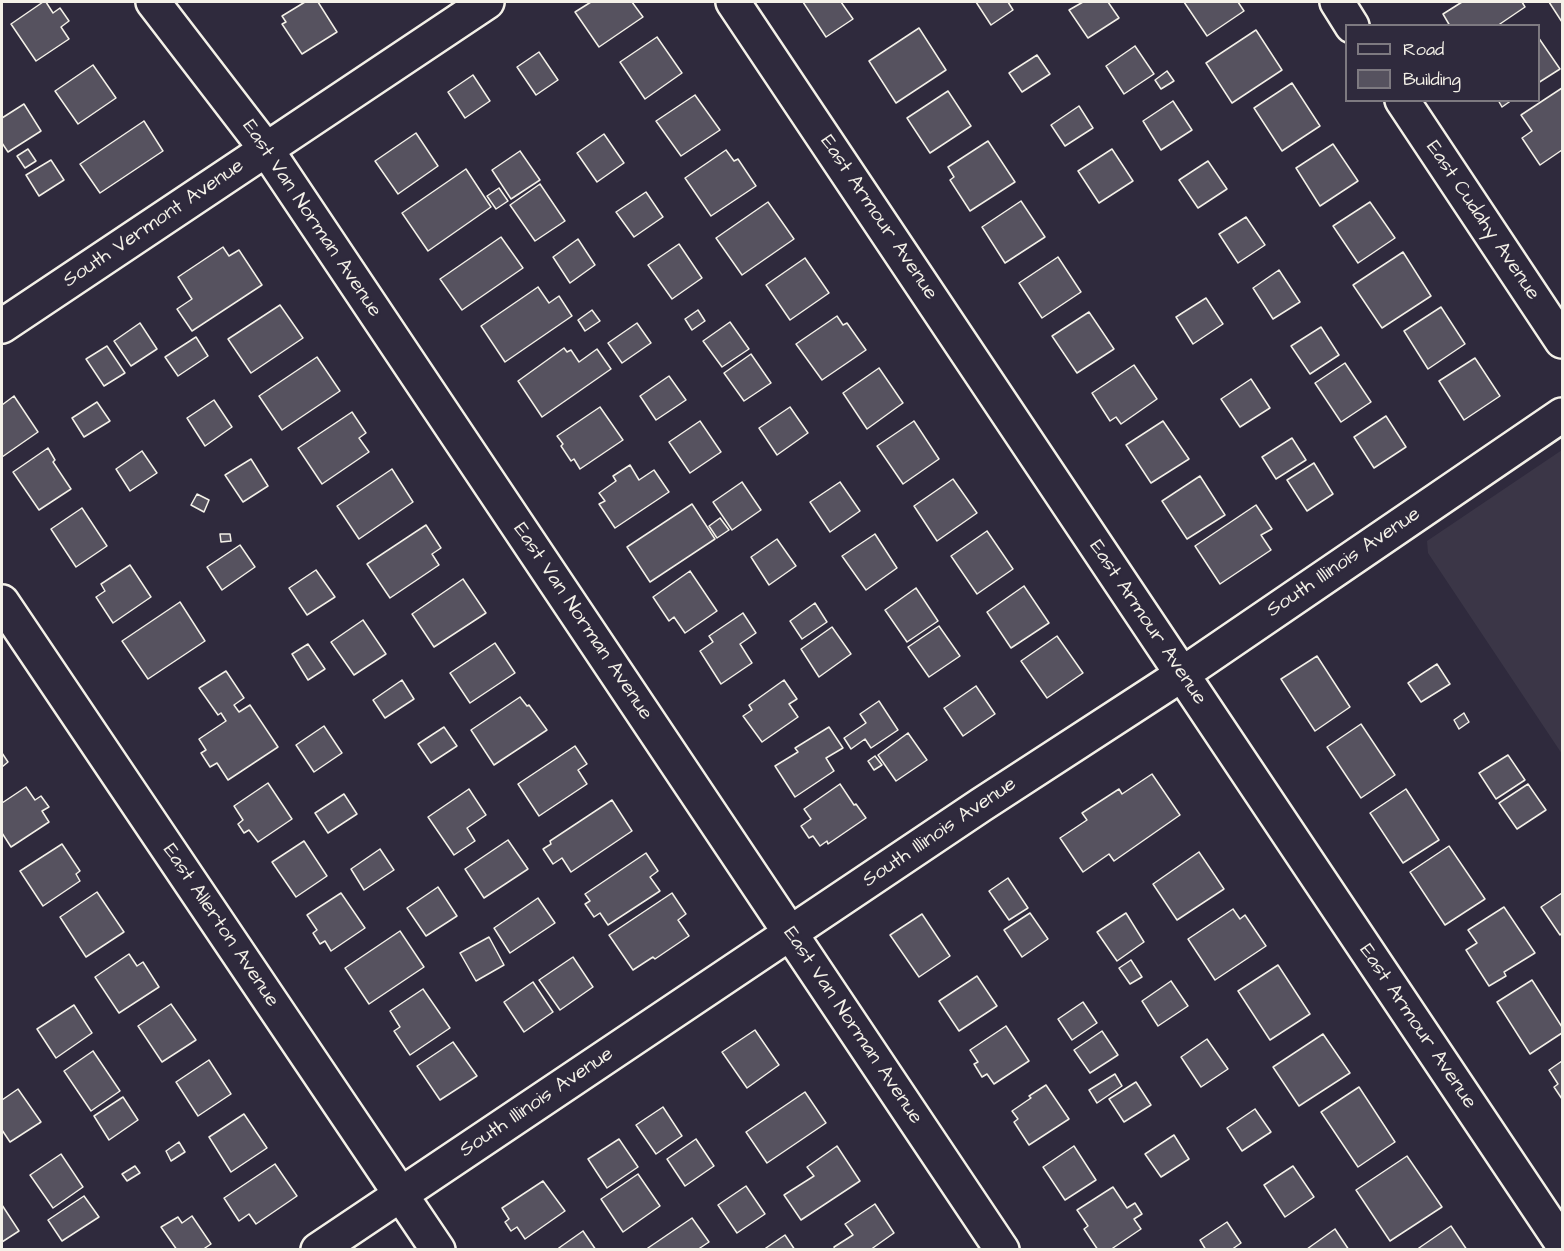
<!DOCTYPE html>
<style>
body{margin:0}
#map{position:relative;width:1564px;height:1251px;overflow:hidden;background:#2f2a3d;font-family:"Architects Daughter",sans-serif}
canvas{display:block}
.frame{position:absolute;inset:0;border:3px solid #f4f1e8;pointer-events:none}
.legend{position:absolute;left:1345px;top:24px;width:195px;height:78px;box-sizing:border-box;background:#2f2a3d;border:2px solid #7e7a81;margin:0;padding:8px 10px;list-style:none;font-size:18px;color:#f4f1e8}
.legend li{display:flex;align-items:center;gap:12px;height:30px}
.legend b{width:30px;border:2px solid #7e7a81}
</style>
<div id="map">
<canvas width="1564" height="1251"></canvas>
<div class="frame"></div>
<ul class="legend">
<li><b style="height:8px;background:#2f2a3d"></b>Road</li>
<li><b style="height:16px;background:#56525f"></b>Building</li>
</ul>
</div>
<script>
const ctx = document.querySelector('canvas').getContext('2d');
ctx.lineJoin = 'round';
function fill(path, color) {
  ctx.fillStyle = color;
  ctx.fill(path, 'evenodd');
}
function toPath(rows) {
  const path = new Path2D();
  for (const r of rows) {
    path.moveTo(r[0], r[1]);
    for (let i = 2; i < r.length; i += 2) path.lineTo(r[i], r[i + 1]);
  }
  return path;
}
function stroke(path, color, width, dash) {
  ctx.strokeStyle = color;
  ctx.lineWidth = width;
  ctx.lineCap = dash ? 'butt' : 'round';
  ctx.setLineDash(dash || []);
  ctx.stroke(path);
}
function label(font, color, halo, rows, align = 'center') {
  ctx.font = font + ' "Architects Daughter",sans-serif';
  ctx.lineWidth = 5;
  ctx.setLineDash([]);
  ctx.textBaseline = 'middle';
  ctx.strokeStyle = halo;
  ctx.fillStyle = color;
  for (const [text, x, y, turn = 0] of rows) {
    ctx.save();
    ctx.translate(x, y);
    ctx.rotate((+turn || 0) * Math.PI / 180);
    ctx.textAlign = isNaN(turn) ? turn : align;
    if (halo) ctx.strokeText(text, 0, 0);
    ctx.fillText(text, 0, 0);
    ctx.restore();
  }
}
fill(toPath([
 [1562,450,1562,754,1428,553,1427,541]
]), '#3b3647');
const building = toPath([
 [43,2,46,2,53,13,60,8,69,21,61,27,69,39,36,61,11,24,43,2],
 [305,2,318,2,337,32,302,54,282,24,286,22,282,16,305,2],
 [591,2,632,2,643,17,599,47,575,12,591,2],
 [803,2,841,2,853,19,826,37,803,2],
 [976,2,1008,2,1013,10,991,25,976,2],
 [1083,2,1108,2,1119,18,1088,38,1069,10,1083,2],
 [1184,2,1238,2,1244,11,1207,36,1184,2],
 [1462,2,1522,2,1525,7,1497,26,1450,26,1443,14,1462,2],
 [1549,2,1562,2,1562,22,1549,2],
 [919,28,946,70,896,103,869,61,919,28],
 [1256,30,1282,70,1232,103,1206,63,1256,30],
 [657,37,682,73,645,99,620,62,657,37],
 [1538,37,1560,69,1538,83,1538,37],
 [1135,46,1154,74,1124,94,1106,66,1135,46],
 [539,52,558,80,536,95,517,67,539,52],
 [1037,55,1050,74,1022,92,1009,73,1037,55],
 [93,65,116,98,78,124,55,91,93,65],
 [1167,71,1174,81,1161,89,1155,80,1167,71],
 [473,75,490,101,465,118,448,92,473,75],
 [1292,83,1320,126,1282,151,1254,108,1292,83],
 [1562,88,1562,150,1540,165,1522,138,1532,131,1521,115,1562,88],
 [948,91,971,126,930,153,907,118,948,91],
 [695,95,720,130,681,156,656,121,695,95],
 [1498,100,1512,100,1502,107,1498,100],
 [1173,101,1192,130,1161,150,1143,121,1173,101],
 [24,104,41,131,8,152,2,143,2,118,24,104],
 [1079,106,1093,128,1065,146,1051,125,1079,106],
 [144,121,163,151,100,193,80,164,144,121],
 [416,133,438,166,398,194,375,161,416,133],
 [604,134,624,163,597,182,577,153,604,134],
 [988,141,1015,182,970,211,950,180,954,177,948,167,988,141],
 [1333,144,1358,181,1320,206,1296,168,1333,144],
 [28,149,36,161,25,168,17,156,28,149],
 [1112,149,1133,181,1099,203,1078,171,1112,149],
 [726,150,734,161,738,159,756,186,711,216,685,178,726,150],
 [520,151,540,180,511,199,492,170,520,151],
 [51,160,64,180,39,196,26,175,51,160],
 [1208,161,1227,189,1198,208,1179,180,1208,161],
 [466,169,491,207,428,251,402,213,466,169],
 [540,184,565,221,535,241,510,205,540,184],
 [499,188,508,201,496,209,487,196,499,188],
 [646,192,663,217,634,237,616,212,646,192],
 [1021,201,1045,237,1005,263,982,227,1021,201],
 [768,202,794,239,742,275,716,238,768,202],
 [1370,202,1395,238,1358,263,1333,226,1370,202],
 [1246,217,1265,245,1238,263,1219,234,1246,217],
 [501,237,523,268,462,310,440,279,501,237],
 [578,239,595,265,570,283,553,257,578,239],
 [679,244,702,278,672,299,648,265,679,244],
 [223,247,229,256,239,250,262,285,192,331,177,309,192,299,178,277,223,247],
 [1403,252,1431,296,1382,328,1353,285,1403,252],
 [1058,257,1081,292,1042,318,1019,283,1058,257],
 [805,258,829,293,790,320,766,285,805,258],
 [1279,270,1300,302,1273,319,1253,288,1279,270],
 [538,287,549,303,559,296,572,316,505,362,481,326,538,287],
 [1206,298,1223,324,1193,344,1176,317,1206,298],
 [280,305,303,338,251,373,228,339,280,305],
 [1441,307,1465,344,1428,369,1404,331,1441,307],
 [592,310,600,321,585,331,578,320,592,310],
 [698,310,705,321,692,330,685,319,698,310],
 [1089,312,1114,349,1077,373,1052,336,1089,312],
 [837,316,843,325,847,323,866,350,822,380,796,344,837,316],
 [730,322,749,349,722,367,703,341,730,322],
 [140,323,157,349,131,366,114,341,140,323],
 [637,323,651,343,622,363,608,343,637,323],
 [1321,327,1339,355,1310,374,1291,346,1321,327],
 [196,337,208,356,178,376,165,357,196,337],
 [107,346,125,373,104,386,86,359,107,346],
 [564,348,567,352,571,350,579,362,597,349,611,369,542,417,518,381,564,348],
 [751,354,771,383,744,401,724,373,751,354],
 [317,357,340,391,282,430,259,396,317,357],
 [1475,358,1500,396,1464,420,1439,381,1475,358],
 [1345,363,1371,402,1341,422,1315,383,1345,363],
 [1134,365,1157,399,1121,424,1116,417,1110,421,1092,393,1134,365],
 [879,368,903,403,867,429,843,393,879,368],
 [669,376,686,400,656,420,640,396,669,376],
 [1251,379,1270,408,1240,427,1221,399,1251,379],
 [14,396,38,432,2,457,2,405,14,396],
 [214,400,232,427,205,446,187,418,214,400],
 [97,402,110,421,84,437,72,418,97,402],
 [600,407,623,440,580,469,574,459,571,461,561,446,563,444,557,436,600,407],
 [790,407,808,433,777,455,759,428,790,407],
 [352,412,366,433,359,438,369,452,322,484,298,448,352,412],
 [1386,416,1406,447,1374,468,1354,437,1386,416],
 [700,421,721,452,690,473,669,442,700,421],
 [914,421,939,459,903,484,877,446,914,421],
 [1163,421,1189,459,1151,483,1126,445,1163,421],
 [1292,438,1306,460,1276,479,1262,457,1292,438],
 [48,448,55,460,53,462,71,489,39,510,13,472,48,448],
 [142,451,157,473,130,491,116,469,142,451],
 [251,459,268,486,243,502,225,475,251,459],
 [1314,463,1333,494,1307,511,1287,480,1314,463],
 [630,465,639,480,654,470,669,492,615,528,599,504,605,501,599,493,616,481,613,476,630,465],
 [392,469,413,502,359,539,337,506,392,469],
 [1200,476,1225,515,1187,539,1162,501,1200,476],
 [953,479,977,513,937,541,914,506,953,479],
 [742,482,761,510,732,530,713,502,742,482],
 [840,482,860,511,830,532,810,502,840,482],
 [197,494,209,500,204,512,191,505,197,494],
 [692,504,715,539,650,582,627,547,692,504],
 [1256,505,1272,529,1261,535,1271,550,1220,584,1195,546,1256,505],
 [82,508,107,546,76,567,51,529,82,508],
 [720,518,729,530,717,538,709,526,720,518],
 [426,525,441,548,432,554,439,565,390,598,367,564,426,525],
 [987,531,1013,569,977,594,951,556,987,531],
 [220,534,230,534,231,541,221,542,220,534],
 [875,534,897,568,866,590,842,556,875,534],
 [777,539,796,566,769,585,751,557,777,539],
 [240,545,255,567,222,590,207,567,240,545],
 [130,565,151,597,113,623,96,597,105,591,101,584,130,565],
 [316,570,335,597,307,615,289,588,316,570],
 [690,571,717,611,685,633,674,617,669,621,653,597,690,571],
 [463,579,486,613,434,647,412,614,463,579],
 [1024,586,1049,623,1011,648,987,612,1024,586],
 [916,588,938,621,907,642,885,610,916,588],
 [180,602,205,641,148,679,122,641,180,602],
 [815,603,827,622,802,639,790,621,815,603],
 [743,613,756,633,740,644,752,663,721,684,700,651,713,642,709,636,743,613],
 [363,620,386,654,354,675,331,642,363,620],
 [939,626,960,656,929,677,908,647,939,626],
 [832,627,851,654,819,677,801,649,832,627],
 [1057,636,1083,673,1047,698,1021,661,1057,636],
 [495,643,515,673,470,703,450,673,495,643],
 [308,644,325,669,308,680,292,654,308,644],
 [1317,656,1350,707,1315,731,1281,679,1317,656],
 [1437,664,1450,684,1421,702,1408,683,1437,664],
 [226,671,244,698,234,705,239,712,250,705,278,747,228,780,217,763,210,767,201,753,206,750,199,739,226,721,221,713,218,715,199,688,226,671],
 [402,680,414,699,385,718,373,700,402,680],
 [784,680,797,699,789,704,798,717,762,742,743,716,752,710,749,705,784,680],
 [976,686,995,714,963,736,944,708,976,686],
 [520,697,527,706,529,705,547,730,494,765,471,730,520,697],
 [879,701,898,730,871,748,865,739,851,749,844,738,866,723,860,714,879,701],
 [1464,713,1469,722,1459,729,1454,720,1464,713],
 [1361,724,1395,775,1361,798,1327,747,1361,724],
 [324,726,342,753,314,772,296,745,324,726],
 [444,727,457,746,431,763,418,744,444,727],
 [829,727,843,748,826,758,834,771,795,797,775,766,798,752,795,748,829,727],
 [908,733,927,760,896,781,878,755,908,733],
 [575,746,587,764,578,770,587,784,539,816,518,784,575,746],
 [2,753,8,762,2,767,2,753],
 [1508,755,1525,780,1496,799,1479,773,1508,755],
 [875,756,882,765,874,770,868,761,875,756],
 [1152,774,1180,815,1114,861,1109,854,1083,872,1060,838,1087,820,1082,813,1119,789,1122,794,1152,774],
 [268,783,292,819,258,842,249,830,244,833,238,824,243,820,234,806,268,783],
 [840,784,854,805,856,804,866,818,828,844,827,841,820,846,813,836,809,838,801,826,811,819,804,809,840,784],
 [1528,784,1546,810,1517,829,1499,803,1528,784],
 [26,787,35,800,41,796,49,807,42,811,49,822,11,847,2,833,2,803,26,787],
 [469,789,486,815,467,828,475,841,454,855,428,817,469,789],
 [1406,789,1439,840,1403,863,1370,813,1406,789],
 [344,794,357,814,328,833,315,813,344,794],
 [612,800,632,831,571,872,562,858,553,864,543,849,551,844,550,841,612,800],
 [508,840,528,869,484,898,465,869,508,840],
 [304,841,327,876,296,897,272,862,304,841],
 [62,844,80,871,76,874,80,881,43,906,20,871,62,844],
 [1449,846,1485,899,1445,925,1410,872,1449,846],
 [380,849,394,870,364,890,351,869,380,849],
 [1199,852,1224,889,1177,920,1153,884,1199,852],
 [646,853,658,871,650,877,660,891,608,925,600,913,594,917,585,904,590,901,585,894,646,853],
 [1008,878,1028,908,1009,920,989,891,1008,878],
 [438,887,457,916,426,936,407,908,438,887],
 [97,892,124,932,86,957,60,917,97,892],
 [341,893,365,928,331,951,325,941,320,944,313,933,317,930,307,915,341,893],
 [672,893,686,914,678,920,689,936,655,959,653,957,633,970,609,935,672,893],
 [1562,893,1562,933,1560,935,1541,907,1562,893],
 [538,898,555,923,510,953,494,928,538,898],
 [1504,907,1535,953,1504,972,1506,976,1489,986,1466,950,1477,943,1468,930,1504,907],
 [1233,909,1240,919,1245,915,1266,946,1215,980,1188,939,1233,909],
 [1030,913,1048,939,1022,957,1004,930,1030,913],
 [1126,913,1144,942,1117,961,1097,932,1126,913],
 [922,914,950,956,919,977,890,935,922,914],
 [400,931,424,967,369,1004,345,968,400,931],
 [489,937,504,965,476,981,460,953,489,937],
 [129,954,137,966,143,962,159,987,119,1013,95,977,129,954],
 [573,957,593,987,560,1010,539,980,573,957],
 [1131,960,1142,977,1130,984,1119,968,1131,960],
 [1278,965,1310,1014,1270,1040,1238,991,1278,965],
 [977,976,997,1006,959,1031,939,1001,977,976],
 [1532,980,1562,1027,1562,1033,1530,1054,1497,1002,1532,980],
 [1171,981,1188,1006,1158,1026,1142,1001,1171,981],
 [533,982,553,1012,524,1032,504,1002,533,982],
 [423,989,450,1028,410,1055,394,1031,400,1027,390,1011,423,989],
 [1083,1002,1097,1023,1072,1040,1058,1019,1083,1002],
 [171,1004,196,1040,162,1062,138,1026,171,1004],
 [74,1005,92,1033,56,1058,37,1029,74,1005],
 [1006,1026,1029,1061,994,1084,987,1074,982,1077,974,1064,978,1062,970,1050,1006,1026],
 [755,1030,779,1065,747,1088,722,1052,755,1030],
 [1102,1031,1118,1055,1090,1073,1074,1050,1102,1031],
 [1323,1034,1350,1073,1299,1106,1273,1067,1323,1034],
 [1207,1039,1228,1069,1201,1087,1181,1057,1207,1039],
 [453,1042,477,1076,440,1100,417,1066,453,1042],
 [93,1051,120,1091,91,1111,64,1071,93,1051],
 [209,1060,231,1094,198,1116,176,1082,209,1060],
 [1562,1061,1562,1099,1554,1087,1558,1084,1549,1070,1562,1061],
 [1115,1074,1122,1086,1097,1103,1089,1090,1115,1074],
 [1136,1082,1151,1105,1124,1122,1109,1099,1136,1082],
 [1046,1085,1069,1119,1029,1145,1014,1122,1018,1119,1012,1111,1031,1098,1029,1096,1046,1085],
 [1359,1087,1395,1142,1358,1167,1321,1112,1359,1087],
 [18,1089,41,1122,10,1142,2,1130,2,1100,18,1089],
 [805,1092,826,1123,767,1163,746,1132,805,1092],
 [123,1097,138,1120,109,1140,94,1116,123,1097],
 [663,1107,682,1136,656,1154,636,1125,663,1107],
 [1255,1109,1271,1132,1242,1151,1227,1128,1255,1109],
 [244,1114,267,1148,231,1172,209,1137,244,1114],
 [1174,1135,1189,1159,1161,1177,1145,1154,1174,1135],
 [619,1139,638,1167,607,1188,588,1159,619,1139],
 [696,1139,714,1166,685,1186,667,1159,696,1139],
 [179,1142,185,1152,171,1161,166,1151,179,1142],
 [837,1146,860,1181,801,1220,784,1195,814,1176,807,1167,837,1146],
 [1074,1146,1096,1180,1065,1200,1043,1167,1074,1146],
 [61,1154,83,1187,53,1208,30,1175,61,1154],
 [1407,1156,1442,1207,1390,1241,1356,1190,1407,1156],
 [275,1164,297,1196,256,1224,249,1214,239,1221,224,1198,275,1164],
 [135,1166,140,1173,127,1181,122,1174,135,1166],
 [1293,1166,1314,1197,1285,1217,1264,1185,1293,1166],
 [638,1174,660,1206,623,1232,601,1199,638,1174],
 [543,1181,565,1211,525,1239,517,1227,511,1231,505,1222,509,1219,502,1208,543,1181],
 [746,1186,765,1214,737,1233,718,1205,746,1186],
 [1113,1187,1127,1208,1135,1203,1142,1214,1134,1219,1141,1229,1110,1250,1098,1250,1084,1229,1088,1226,1077,1210,1113,1187],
 [84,1196,99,1217,62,1241,48,1220,84,1196],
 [875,1204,894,1233,870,1250,835,1250,834,1247,853,1235,845,1224,875,1204],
 [2,1205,19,1231,2,1242,2,1205],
 [192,1216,211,1244,202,1250,177,1250,161,1227,178,1217,182,1223,192,1216],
 [692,1218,709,1242,697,1250,645,1250,692,1218],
 [1227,1222,1241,1243,1231,1250,1206,1250,1200,1240,1227,1222],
 [1451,1226,1467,1250,1416,1250,1451,1226],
 [1335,1229,1349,1250,1307,1250,1307,1249,1335,1229],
 [583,1231,596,1250,556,1250,583,1231],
 [785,1235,795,1250,763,1250,785,1235]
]);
fill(building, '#56525f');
stroke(building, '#f4f1e8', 1.5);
const minor = toPath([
 [153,2,266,149,1002,1250],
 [733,2,1562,1243],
 [1337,2,1352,26],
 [1402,100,1562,341],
 [2,326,487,2],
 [2,602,438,1250],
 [318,1250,981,805,1181,675,1562,415]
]);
stroke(minor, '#f4f1e8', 38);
stroke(minor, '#2f2a3d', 33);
label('20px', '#f4f1e8', '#2f2a3d', [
 ["East Armour Avenue",878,218,56],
 ["East Van Norman Avenue",311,219,56],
 ["East Cudahy Avenue",1482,221,56],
 ["South Vermont Avenue",154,224,-34],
 ["South Illinois Avenue",1344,563,-34],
 ["East Van Norman Avenue",582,622,56],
 ["East Armour Avenue",1147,623,56],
 ["South Illinois Avenue",940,833,-34],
 ["East Allerton Avenue",220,926,56],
 ["East Van Norman Avenue",852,1026,56],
 ["East Armour Avenue",1417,1027,56],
 ["South Illinois Avenue",537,1103,-34]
]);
</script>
